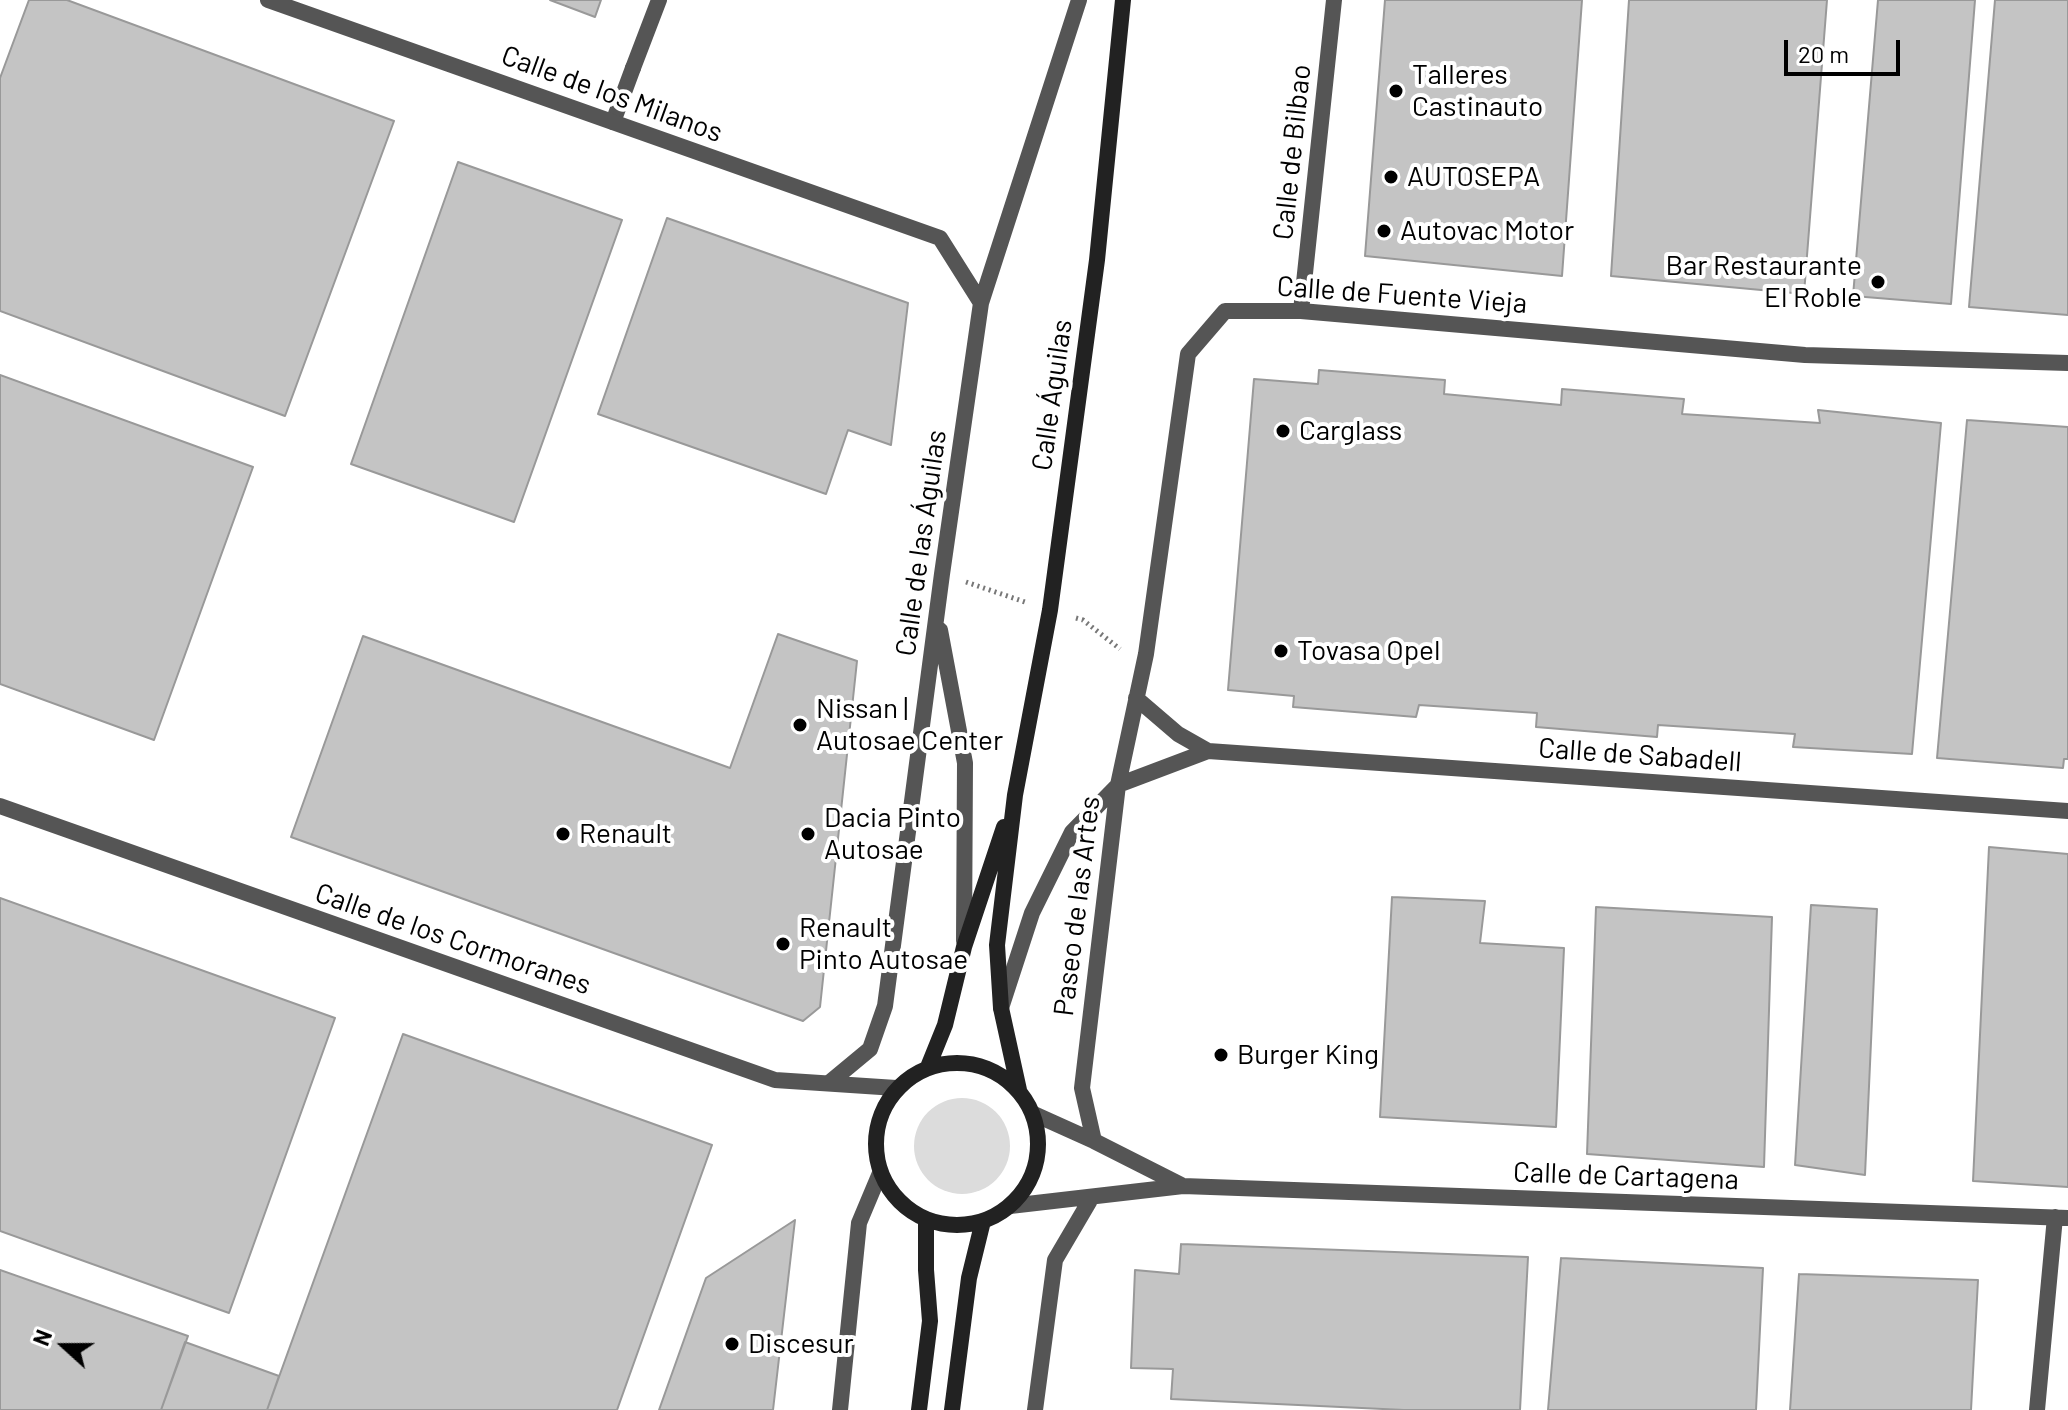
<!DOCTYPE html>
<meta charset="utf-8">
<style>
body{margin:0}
#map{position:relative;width:2068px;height:1410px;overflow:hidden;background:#fff;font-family:Barlow,sans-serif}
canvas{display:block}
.north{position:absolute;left:24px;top:1306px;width:80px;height:80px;-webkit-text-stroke:6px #fff;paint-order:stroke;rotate:291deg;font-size:22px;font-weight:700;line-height:32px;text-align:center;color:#000}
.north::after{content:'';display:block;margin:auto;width:28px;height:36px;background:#000;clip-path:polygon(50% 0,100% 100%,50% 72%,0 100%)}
.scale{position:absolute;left:1784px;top:40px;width:116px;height:36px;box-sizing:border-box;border:4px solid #000;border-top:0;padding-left:10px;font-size:24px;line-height:28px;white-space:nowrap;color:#000;-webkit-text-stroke:6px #fff;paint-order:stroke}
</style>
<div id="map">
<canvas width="2068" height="1410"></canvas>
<div class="north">N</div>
<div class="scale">20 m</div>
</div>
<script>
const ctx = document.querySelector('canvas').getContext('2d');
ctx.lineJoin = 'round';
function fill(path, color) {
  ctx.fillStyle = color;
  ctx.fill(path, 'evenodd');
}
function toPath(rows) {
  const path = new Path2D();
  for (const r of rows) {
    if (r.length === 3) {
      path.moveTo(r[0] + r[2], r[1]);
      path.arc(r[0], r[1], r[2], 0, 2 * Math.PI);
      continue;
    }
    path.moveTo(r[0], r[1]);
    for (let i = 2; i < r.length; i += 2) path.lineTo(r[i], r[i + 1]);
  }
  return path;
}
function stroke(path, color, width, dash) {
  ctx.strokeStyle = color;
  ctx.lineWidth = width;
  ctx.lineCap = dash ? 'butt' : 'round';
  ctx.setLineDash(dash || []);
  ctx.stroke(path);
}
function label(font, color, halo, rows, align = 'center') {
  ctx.font = font + ' Barlow,sans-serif';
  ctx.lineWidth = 8;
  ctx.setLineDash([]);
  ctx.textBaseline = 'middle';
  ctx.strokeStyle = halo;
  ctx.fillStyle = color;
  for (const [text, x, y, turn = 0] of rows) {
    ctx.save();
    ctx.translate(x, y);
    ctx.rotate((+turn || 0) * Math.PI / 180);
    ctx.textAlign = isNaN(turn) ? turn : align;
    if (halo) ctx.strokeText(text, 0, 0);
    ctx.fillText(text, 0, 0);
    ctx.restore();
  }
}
fill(toPath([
 [962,1146,48]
]), '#dcdcdc');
const building = toPath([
 [29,0,67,0,394,121,285,416,0,311,0,78,29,0],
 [550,0,601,0,595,17,550,0],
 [1385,0,1582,0,1562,276,1365,256,1385,0],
 [1629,0,1827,0,1804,294,1611,276,1629,0],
 [1878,0,1975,0,1951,304,1853,296,1878,0],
 [1995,0,2068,0,2068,315,1969,307,1995,0],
 [458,162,622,220,514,522,351,464,458,162],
 [667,218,908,303,891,445,848,430,826,494,598,414,667,218],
 [1319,370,1445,380,1444,394,1561,405,1562,389,1684,399,1682,414,1820,423,1818,410,1941,423,1912,754,1793,747,1795,734,1658,725,1657,737,1536,727,1537,713,1419,705,1416,717,1293,707,1294,696,1228,690,1254,379,1318,384,1319,370],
 [0,375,253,467,154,740,0,684,0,375],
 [1967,420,2068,427,2068,759,2064,759,2063,768,1937,758,1967,420],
 [778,634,857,661,820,1007,803,1021,291,837,363,636,730,768,778,634],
 [1989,847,2068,854,2068,1187,1973,1181,1989,847],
 [1392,897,1485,901,1480,943,1564,948,1556,1127,1380,1117,1392,897],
 [0,898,335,1018,229,1313,0,1231,0,898],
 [1811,905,1877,909,1865,1175,1795,1165,1811,905],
 [1596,907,1772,917,1764,1167,1587,1154,1596,907],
 [403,1034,712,1145,617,1410,267,1410,403,1034],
 [795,1220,773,1410,659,1410,706,1278,795,1220],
 [1181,1244,1528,1257,1520,1410,1404,1410,1171,1399,1173,1369,1131,1368,1135,1270,1179,1274,1181,1244],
 [1561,1258,1763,1268,1756,1410,1548,1410,1561,1258],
 [0,1270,188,1336,161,1410,0,1410,0,1270],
 [1799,1274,1978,1280,1971,1410,1790,1410,1799,1274],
 [185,1342,279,1376,267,1410,161,1410,185,1342]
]);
fill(building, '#c4c4c4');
stroke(building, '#999', 2);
stroke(toPath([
 [966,582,1025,602],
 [1076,618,1083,620,1120,649]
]), '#777', 5, [2, 4]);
stroke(toPath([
 [613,122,633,68]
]), '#555', 16);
stroke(toPath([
 [268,0,940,238,981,303,942,574,885,1006,870,1049,829,1083],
 [633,68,659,0],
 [981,303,1079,0],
 [1301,311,1334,0],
 [940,630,965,763,964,941],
 [1136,698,1178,734,1208,751],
 [0,806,775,1080,896,1088],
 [1001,1008,1032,913,1072,832,1118,785,1208,751,2068,811],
 [1034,1114,1094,1141,1181,1185],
 [1094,1141,1082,1088,1118,785,1146,654,1188,354,1225,311,1301,311,1805,355,2068,363],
 [1010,1206,1183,1186,2068,1218],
 [840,1410,859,1223,880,1173],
 [1035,1410,1055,1260,1092,1197],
 [2037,1410,2055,1217]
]), '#555', 16);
stroke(toPath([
 [957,1144,81],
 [928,1067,945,1025,964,947,1004,827],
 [1019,1090,1001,1008,997,945,1015,795,1050,610,1097,260,1123,0],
 [919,1410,930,1321,926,1270,926,1220],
 [952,1410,969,1278,983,1221]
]), '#222', 16);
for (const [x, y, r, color] of [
 [1396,91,8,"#000"],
 [1391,177,8,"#000"],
 [1384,231,8,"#000"],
 [1878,282,8,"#000"],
 [1283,431,8,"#000"],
 [1281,651,8,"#000"],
 [800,725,8,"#000"],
 [563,834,8,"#000"],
 [808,834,8,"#000"],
 [783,944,8,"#000"],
 [1221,1055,8,"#000"],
 [732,1344,8,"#000"]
]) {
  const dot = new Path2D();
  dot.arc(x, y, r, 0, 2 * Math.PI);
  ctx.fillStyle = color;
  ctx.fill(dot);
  stroke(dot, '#fff', 3);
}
label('28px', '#000', '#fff', [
 ["Talleres",1412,75],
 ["Castinauto",1412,107],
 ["AUTOSEPA",1407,177],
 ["Autovac Motor",1400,231],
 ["Bar Restaurante",1862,266,"right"],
 ["El Roble",1862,298,"right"],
 ["Carglass",1299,431],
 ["Tovasa Opel",1297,651],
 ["Nissan |",816,709],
 ["Autosae Center",816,741],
 ["Dacia Pinto",824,818],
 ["Autosae",824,850],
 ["Renault",579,834],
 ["Renault",799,928],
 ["Pinto Autosae",799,960],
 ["Burger King",1237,1055],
 ["Discesur",748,1344]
], 'left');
label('28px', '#000', '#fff', [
 ["Calle de los Milanos",612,94,20],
 ["Calle de Bilbao",1292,152,-84],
 ["Calle de Fuente Vieja",1402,295,4],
 ["Calle Águilas",1052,395,-82],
 ["Calle de las Águilas",921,543,-82],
 ["Calle de Sabadell",1640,755,4],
 ["Paseo de las Artes",1077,906,-83],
 ["Calle de los Cormoranes",453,939,19],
 ["Calle de Cartagena",1626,1176,2]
]);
</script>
